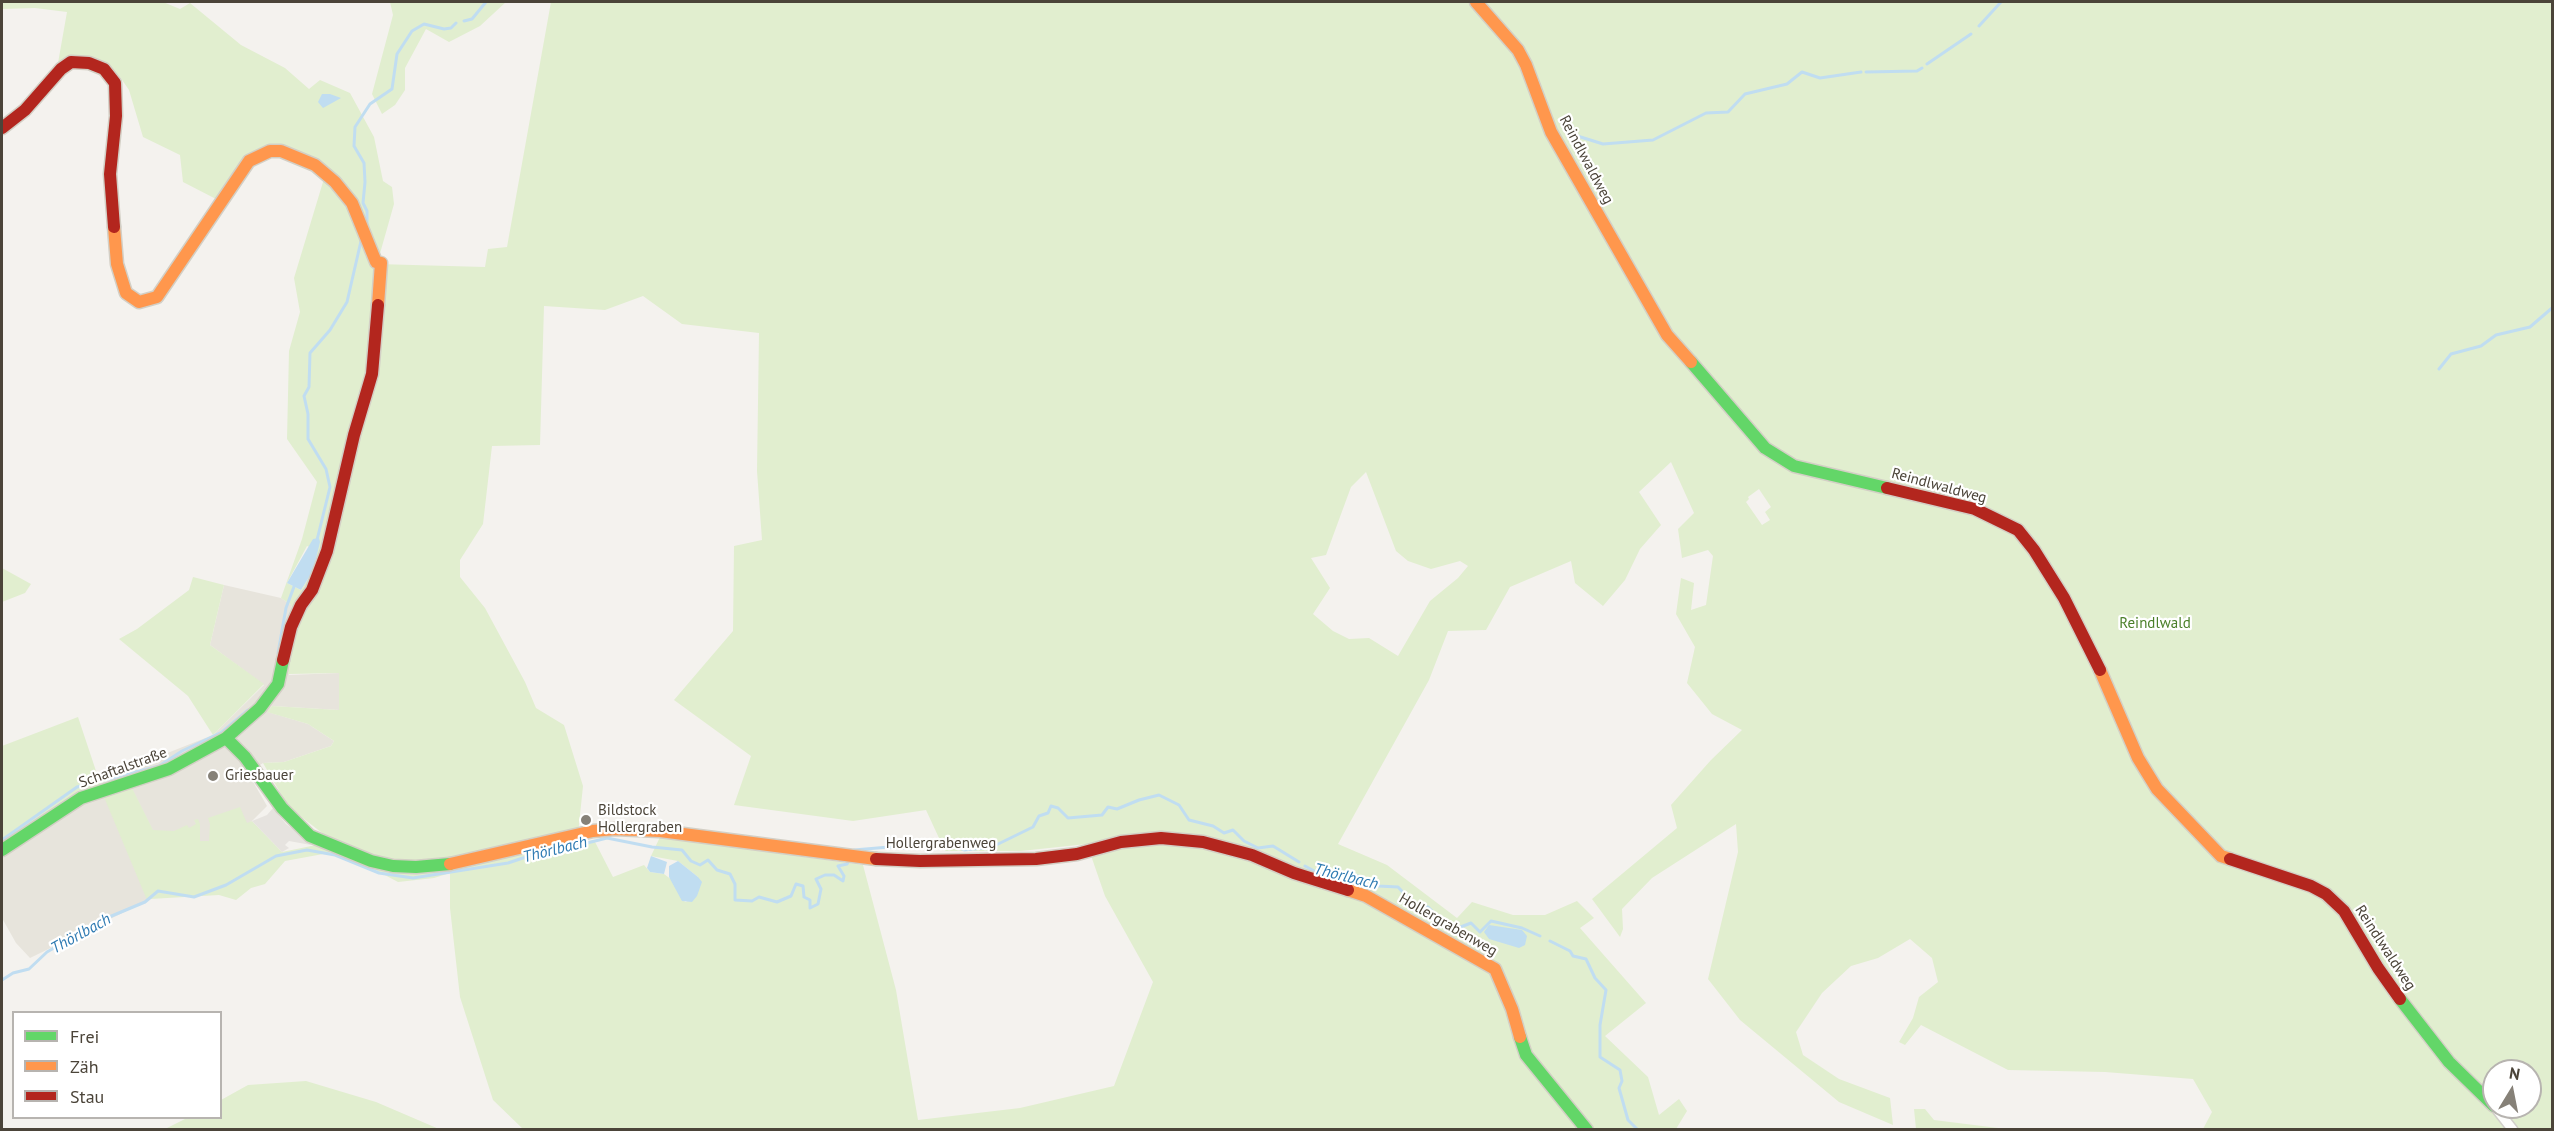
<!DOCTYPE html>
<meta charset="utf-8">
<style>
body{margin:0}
#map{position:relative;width:2554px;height:1131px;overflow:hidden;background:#f4f2ee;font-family:"PT Sans",sans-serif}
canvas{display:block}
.frame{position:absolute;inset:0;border:3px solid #4b4439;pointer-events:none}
.legend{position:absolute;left:12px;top:1011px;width:210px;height:108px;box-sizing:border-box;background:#fff;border:2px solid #b7b4b0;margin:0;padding:8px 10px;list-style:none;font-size:18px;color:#4b4439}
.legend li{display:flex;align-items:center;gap:12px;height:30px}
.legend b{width:30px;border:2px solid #b7b4b0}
.north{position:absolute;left:2482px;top:1059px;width:60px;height:60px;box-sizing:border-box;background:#fff;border:2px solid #b7b4b0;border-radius:50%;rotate:10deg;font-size:16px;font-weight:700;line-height:24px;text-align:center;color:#4b4439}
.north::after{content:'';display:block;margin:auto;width:21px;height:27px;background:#868178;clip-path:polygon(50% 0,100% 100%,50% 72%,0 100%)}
</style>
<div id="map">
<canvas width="2554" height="1131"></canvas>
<div class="frame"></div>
<ul class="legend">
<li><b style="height:8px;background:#63d668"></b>Frei</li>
<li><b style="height:8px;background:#ff974d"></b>Zäh</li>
<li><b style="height:8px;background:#b3261e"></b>Stau</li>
</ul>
<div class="north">N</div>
</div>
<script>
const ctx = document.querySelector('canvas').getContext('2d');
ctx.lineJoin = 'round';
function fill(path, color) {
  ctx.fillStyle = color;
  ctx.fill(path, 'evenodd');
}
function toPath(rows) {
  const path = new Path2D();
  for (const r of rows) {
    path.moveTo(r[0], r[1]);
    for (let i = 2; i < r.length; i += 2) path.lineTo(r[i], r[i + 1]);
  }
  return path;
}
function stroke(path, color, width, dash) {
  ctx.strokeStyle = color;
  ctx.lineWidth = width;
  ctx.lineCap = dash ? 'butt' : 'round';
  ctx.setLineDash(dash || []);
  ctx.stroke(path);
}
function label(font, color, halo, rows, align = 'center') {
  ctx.font = font + ' "PT Sans",sans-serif';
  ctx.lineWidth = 4.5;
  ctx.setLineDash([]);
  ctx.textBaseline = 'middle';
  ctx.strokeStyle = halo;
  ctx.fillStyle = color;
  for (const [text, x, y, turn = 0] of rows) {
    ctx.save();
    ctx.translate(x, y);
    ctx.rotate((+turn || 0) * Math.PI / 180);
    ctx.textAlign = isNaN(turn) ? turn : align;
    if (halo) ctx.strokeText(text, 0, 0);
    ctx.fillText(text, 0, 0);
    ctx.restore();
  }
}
fill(toPath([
 [224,585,281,598,291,605,296,629,289,675,339,673,339,710,272,706,268,712,308,724,334,741,331,746,284,762,263,763,248,773,267,806,252,821,162,883,145,902,30,958,16,943,2,918,2,844,74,796,100,786,99,780,213,735,264,685,210,645]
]), '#e7e4dc');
fill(toPath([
 [2,2,163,2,180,9,190,3,241,45,285,68,309,89,320,80,350,93,374,137,383,181,392,187,394,204,377,264,485,267,488,249,507,247,551,2,2552,2,2552,1129,2203,1129,2212,1112,2193,1079,2105,1072,2008,1070,1921,1025,1905,1045,1899,1042,1913,1018,1919,997,1938,982,1932,958,1910,939,1878,958,1851,966,1822,993,1796,1032,1803,1055,1839,1079,1890,1098,1893,1125,1839,1102,1740,1020,1708,979,1738,852,1736,824,1652,878,1622,909,1623,929,1620,937,1592,899,1677,828,1671,805,1711,760,1742,730,1712,714,1687,683,1695,647,1676,614,1681,578,1694,583,1691,610,1706,605,1713,556,1708,550,1682,558,1678,529,1694,513,1671,462,1639,492,1661,525,1640,549,1625,580,1603,606,1575,583,1571,561,1510,587,1486,630,1448,631,1429,680,1338,844,1387,865,1457,918,1472,902,1513,915,1545,915,1577,901,1594,918,1580,928,1646,1003,1605,1036,1648,1077,1659,1115,1679,1099,1687,1111,1676,1129,523,1129,493,1100,460,997,450,908,450,873,434,878,398,882,366,865,334,852,285,861,265,884,251,888,236,900,219,895,150,899,145,902,147,900,104,797,132,788,153,830,174,831,187,825,189,828,196,824,194,820,198,819,200,824,200,841,209,841,210,824,208,818,240,807,247,823,252,821,282,852,321,844,326,836,295,812,285,801,263,763,284,762,331,746,334,741,308,724,267,712,272,706,339,710,339,673,288,674,296,629,291,605,281,598,302,539,317,482,287,439,289,351,300,312,294,278,326,172,309,156,293,149,267,146,252,152,216,199,183,182,180,155,143,137,129,90,120,77,107,65,69,58,58,63,67,12,35,8,2,9],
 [643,296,682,324,759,333,757,471,762,540,734,546,733,631,674,700,751,756,734,805,853,821,926,810,945,851,1021,851,1087,844,1105,896,1153,982,1114,1086,1020,1108,918,1120,896,990,863,865,660,837,651,856,678,861,698,877,694,899,685,902,672,880,664,874,650,872,644,865,613,877,594,840,577,844,583,786,564,725,536,708,525,682,485,608,460,577,460,560,483,524,492,446,540,445,544,306,605,310],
 [1366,472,1396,551,1408,561,1431,569,1460,561,1468,566,1458,578,1430,601,1398,656,1369,638,1349,639,1333,631,1313,614,1330,588,1311,558,1326,555,1351,487],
 [1759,489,1771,507,1765,512,1770,520,1762,525,1746,502,1749,499,1748,497],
 [307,546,316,550,316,560,313,571,301,590,287,583],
 [2494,1071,2530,1071,2530,1107,2494,1107],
 [390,2,506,2,480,26,449,42,426,29,405,68,405,90,395,105,382,114,372,94,393,15],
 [2,568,31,584,25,593,2,602],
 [193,577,224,585,210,645,264,684,213,735,188,696,119,639,137,629,189,590],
 [78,717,101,786,74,796,2,844,2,746],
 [306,1081,376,1102,439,1129,165,1129,187,1118,220,1118,221,1100,248,1085],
 [1914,1109,1925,1109,1934,1120,2006,1129,1916,1129]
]), '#e1eecf');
fill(toPath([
 [273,808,286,824,305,838,311,845,289,841,285,845,289,848,282,852,252,821,267,815]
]), '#e6e3df');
fill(toPath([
 [322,94,330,94,341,98,323,108,318,102],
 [319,538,320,542,313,571,301,590,287,583,313,539],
 [651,856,667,862,664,874,650,872,647,868],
 [678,861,698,877,702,882,697,896,692,902,682,901,669,877,669,866],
 [1489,925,1522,930,1527,936,1525,945,1519,948,1489,939,1484,932]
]), '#c0ddf1');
stroke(toPath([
 [464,21,472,19,486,2],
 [1979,26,2001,2],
 [1927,64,1971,34],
 [1866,72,1917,71,1922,68],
 [1568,133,1603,144,1653,140,1706,113,1728,112,1745,94,1787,84,1802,72,1820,78,1861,72],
 [367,230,367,211,363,203,365,182,364,163,354,146,355,127,370,104,392,89,397,54,412,31,424,24,444,29,451,28,456,23],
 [2439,369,2451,354,2481,346,2496,335,2530,327,2552,308],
 [317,540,330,487,326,469,308,439,308,414,304,396,309,387,310,353,330,330,347,302,361,241],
 [278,653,286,608,295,584],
 [2,840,77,787,159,766,182,751,222,732,248,710],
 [852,854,854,850,889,847,906,848,925,842,953,845,964,850,992,847,1033,827,1039,816,1048,813,1051,806,1058,808,1068,818,1102,815,1108,807,1117,809,1139,800,1159,795,1179,805,1189,820,1213,826,1224,833,1233,830,1244,841,1258,848,1273,846,1299,862],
 [1305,866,1316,872,1337,876,1347,873,1364,878,1378,886,1398,887,1415,905,1428,907,1447,926,1458,928,1471,923,1480,932,1491,921,1522,928,1540,936],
 [1550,941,1570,951,1573,956,1586,959,1595,978,1606,990,1600,1025,1600,1057,1620,1070,1622,1081,1619,1088,1628,1120,1638,1130],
 [2,980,13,973,29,969,47,952,102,920,145,902,158,891,194,897,226,885,276,856,307,850,335,855,379,873,413,878,508,863,556,847,575,846,607,838,652,847,682,850,691,861,700,865,708,860,717,870,730,874,735,884,735,900,752,901,759,897,777,902,791,896,796,884,803,886,804,897,810,900,810,908,818,904,821,889,816,879,825,875,834,875,843,881,844,876,838,866,847,864,849,860]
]), '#c0ddf1', 3);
const street = toPath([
 [2495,1107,2513,1130]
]);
const fast = toPath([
 [1691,362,1765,448,1794,466,1887,488],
 [226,738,245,757,282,808,310,836,371,861,393,866,416,867,450,864],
 [2,850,81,798,169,769,226,738,260,708,278,684,283,660],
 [2400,999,2449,1062,2494,1106],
 [1520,1037,1526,1055,1587,1130]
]);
const slow = toPath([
 [1476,2,1518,50,1526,65,1551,132,1667,335,1691,362],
 [114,227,117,264,126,293,139,302,157,297,249,161,270,151,281,151,315,165,335,182,352,203,376,262,381,263,378,305],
 [2100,670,2138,758,2157,789,2221,856,2230,859],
 [450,864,593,831,615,829,660,831,876,859],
 [1348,890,1366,896,1495,969,1512,1009,1520,1037]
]);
const jam = toPath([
 [2,128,25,110,61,69,71,62,89,63,104,69,115,83,116,116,110,174,114,227],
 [1887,488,1975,509,2018,530,2034,550,2064,598,2100,670],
 [283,660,291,627,301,605,312,590,327,551,354,435,372,374,378,305],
 [876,859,920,861,1036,859,1077,854,1121,842,1161,838,1203,842,1252,855,1294,873,1348,890],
 [2230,859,2311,886,2326,894,2344,911,2378,968,2400,999]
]);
stroke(street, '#d2d0cb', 12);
stroke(fast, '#d3cfc5', 15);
stroke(slow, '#d3cfc5', 15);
stroke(jam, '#d3cfc5', 15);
stroke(street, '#fdfdfc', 9);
stroke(fast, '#63d668', 12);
stroke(slow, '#ff974d', 12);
stroke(jam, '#b3261e', 12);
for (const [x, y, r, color] of [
 [213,776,6,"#868178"],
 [586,820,6,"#868178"]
]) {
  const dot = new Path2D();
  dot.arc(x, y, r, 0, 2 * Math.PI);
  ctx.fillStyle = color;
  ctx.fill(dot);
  stroke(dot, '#fff', 2);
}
label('15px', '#4b4439', '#fff', [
 ["Reindlwaldweg",1586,160,62],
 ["Reindlwaldweg",1939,486,15],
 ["Schaftalstraße",123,768,-20],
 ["Hollergrabenweg",941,844],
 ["Hollergrabenweg",1448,925,30],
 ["Reindlwaldweg",2385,948,57]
]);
label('15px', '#4a7f2a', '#fff', [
 ["Reindlwald",2155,624]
]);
label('15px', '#4b4439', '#fff', [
 ["Griesbauer",225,776],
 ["Bildstock",598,811],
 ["Hollergraben",598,828]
], 'left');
label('italic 16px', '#2e7ab2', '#fff', [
 ["Thörlbach",555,850,-14],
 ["Thörlbach",1346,877,14],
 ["Thörlbach",81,934,-29]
]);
</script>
